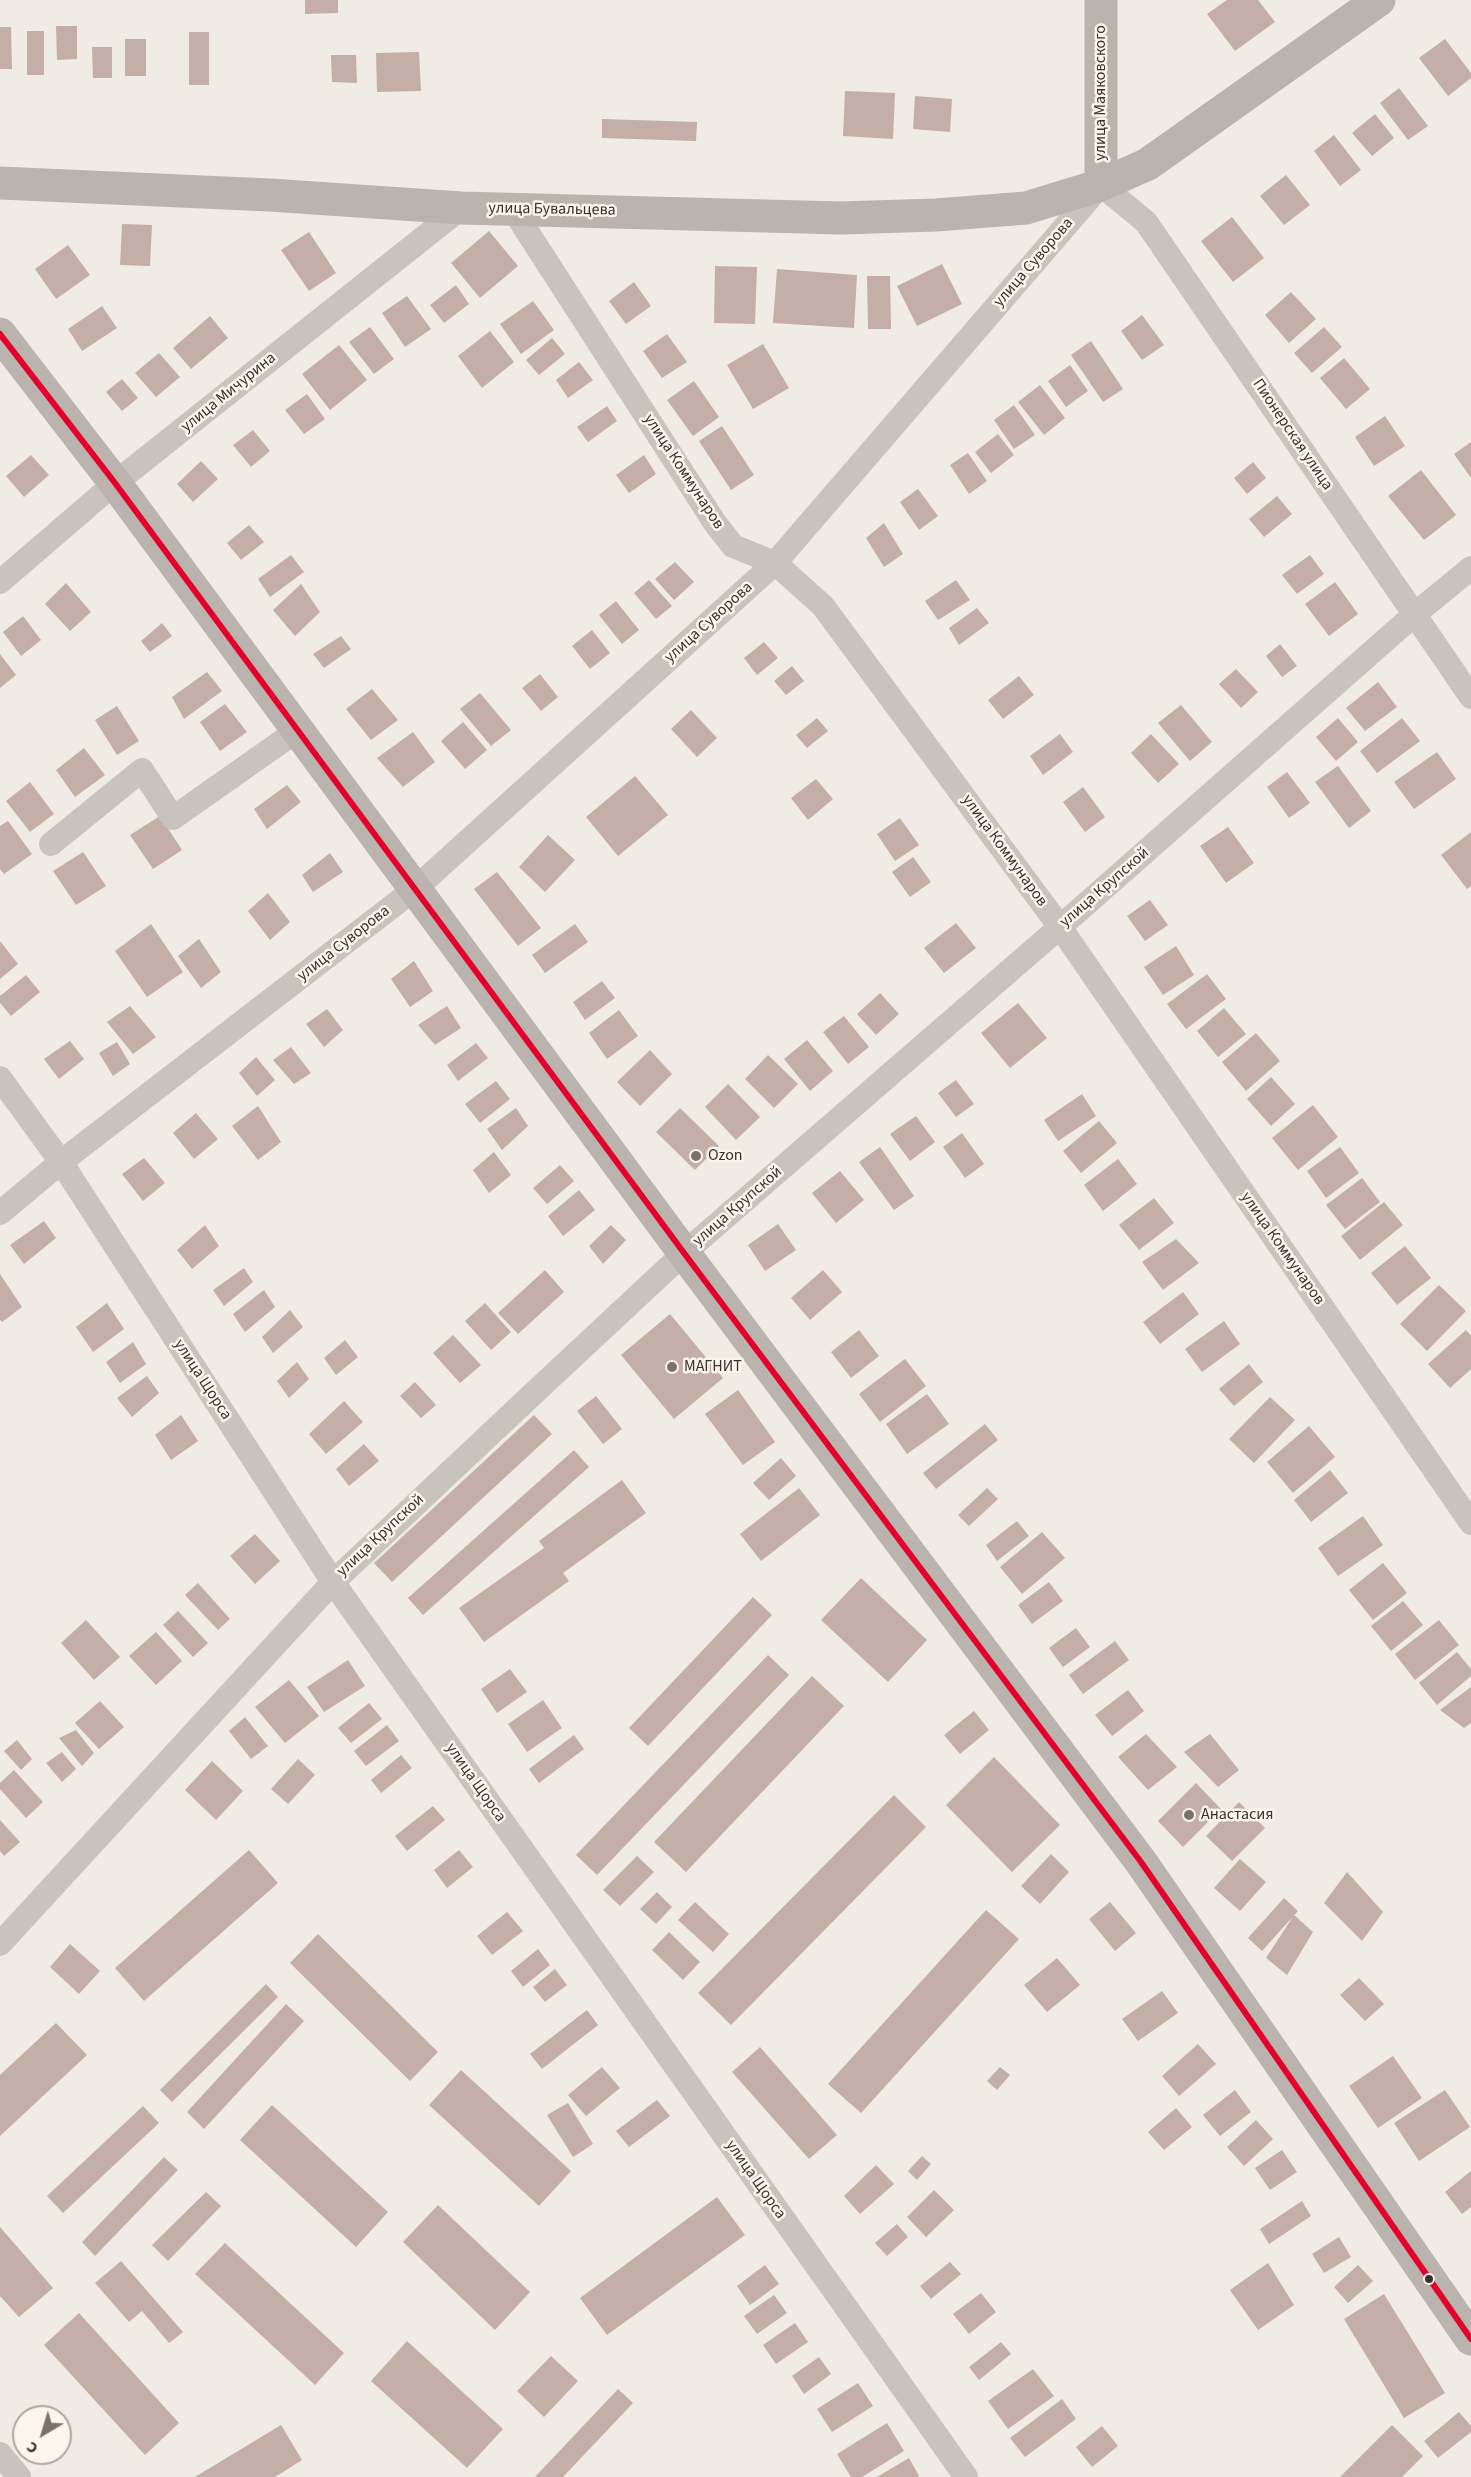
<!DOCTYPE html>
<meta charset="utf-8">
<style>
body{margin:0}
#map{position:relative;width:1471px;height:2477px;overflow:hidden;background:#f0ebe5;font-family:"Source Sans 3",sans-serif}
canvas{display:block}
.north{position:absolute;left:12px;top:2405px;width:60px;height:60px;box-sizing:border-box;background:#fbf5ee;border:2px solid #aea6a0;border-radius:50%;rotate:218deg;font-size:16px;font-weight:700;line-height:24px;text-align:center;color:#3b302b}
.north::after{content:'';display:block;margin:auto;width:21px;height:27px;background:#7a716c;clip-path:polygon(50% 0,100% 100%,50% 72%,0 100%)}
</style>
<div id="map">
<canvas width="1471" height="2477"></canvas>
<div class="north">С</div>
</div>
<script>
const ctx = document.querySelector('canvas').getContext('2d');
ctx.lineJoin = 'round';
function fill(path, color) {
  ctx.fillStyle = color;
  ctx.fill(path, 'evenodd');
}
function toPath(rows) {
  const path = new Path2D();
  for (const r of rows) {
    path.moveTo(r[0], r[1]);
    for (let i = 2; i < r.length; i += 2) path.lineTo(r[i], r[i + 1]);
  }
  return path;
}
function stroke(path, color, width, dash) {
  ctx.strokeStyle = color;
  ctx.lineWidth = width;
  ctx.lineCap = dash ? 'butt' : 'round';
  ctx.setLineDash(dash || []);
  ctx.stroke(path);
}
function label(font, color, halo, rows, align = 'center') {
  ctx.font = font + ' "Source Sans 3",sans-serif';
  ctx.lineWidth = 5;
  ctx.setLineDash([]);
  ctx.textBaseline = 'middle';
  ctx.strokeStyle = halo;
  ctx.fillStyle = color;
  for (const [text, x, y, turn = 0] of rows) {
    ctx.save();
    ctx.translate(x, y);
    ctx.rotate((+turn || 0) * Math.PI / 180);
    ctx.textAlign = isNaN(turn) ? turn : align;
    if (halo) ctx.strokeText(text, 0, 0);
    ctx.fillText(text, 0, 0);
    ctx.restore();
  }
}
fill(toPath([
 [305,0,338,0,338,13,305,14],
 [1227,0,1258,0,1275,22,1235,51,1207,14],
 [56,26,77,26,77,59,57,60],
 [0,27,11,27,12,69,0,69],
 [27,31,44,31,44,75,27,75],
 [189,32,209,32,209,85,189,85],
 [125,39,146,39,146,76,125,76],
 [1445,39,1471,73,1471,78,1448,96,1419,58],
 [92,47,112,47,112,78,93,78],
 [419,52,421,91,377,92,376,53],
 [331,55,356,55,357,83,332,82],
 [1399,88,1428,126,1408,140,1380,103],
 [845,91,895,93,893,139,843,136],
 [915,96,952,99,950,132,913,129],
 [1375,114,1394,138,1372,156,1352,133],
 [602,119,697,122,696,141,602,138],
 [1334,135,1361,170,1340,186,1314,151],
 [1286,175,1310,205,1284,225,1260,196],
 [1232,217,1264,258,1233,282,1201,241],
 [122,224,152,225,150,266,120,265],
 [489,231,518,266,480,298,451,263],
 [309,232,336,273,309,291,281,250],
 [68,245,90,275,56,299,35,269],
 [942,264,962,304,917,326,897,286],
 [715,266,757,267,755,324,714,323],
 [777,269,857,275,854,328,773,323],
 [867,276,890,276,891,329,868,329],
 [634,282,651,306,626,324,609,301],
 [456,285,469,304,444,323,430,305],
 [1291,292,1316,319,1289,343,1265,315],
 [407,296,431,329,405,347,382,313],
 [533,301,554,330,521,354,500,324],
 [102,306,117,328,82,351,68,329],
 [1142,315,1164,345,1142,360,1121,331],
 [210,316,228,338,191,369,173,348],
 [370,327,394,359,374,374,349,342],
 [1324,327,1342,347,1312,373,1294,353],
 [490,331,514,362,482,388,458,356],
 [667,334,687,362,662,378,643,351],
 [552,338,565,354,539,375,526,360],
 [1091,341,1123,389,1103,402,1071,355],
 [763,344,789,388,753,409,727,365],
 [339,345,367,380,330,410,302,374],
 [159,353,180,377,156,397,135,373],
 [1344,358,1370,389,1346,409,1320,378],
 [579,362,593,380,568,398,556,380],
 [1070,365,1088,391,1066,407,1048,381],
 [122,379,138,398,122,411,106,392],
 [694,381,719,417,693,436,667,400],
 [1040,385,1065,418,1044,435,1018,402],
 [307,394,325,419,304,434,285,410],
 [1014,405,1035,435,1014,449,994,420],
 [607,406,617,421,588,442,577,427],
 [1385,416,1405,446,1374,466,1355,437],
 [722,426,754,475,731,490,699,441],
 [253,430,270,451,251,467,233,445],
 [998,434,1014,455,991,473,975,452],
 [1471,442,1471,478,1454,454],
 [968,453,987,481,969,494,950,465],
 [31,455,49,475,24,497,6,476],
 [644,455,656,474,629,493,616,475],
 [201,461,218,479,193,502,177,484],
 [1253,462,1266,478,1247,494,1234,478],
 [1421,470,1456,515,1424,540,1388,496],
 [918,489,938,516,919,530,900,502],
 [1277,496,1292,514,1264,537,1249,519],
 [884,523,903,554,884,567,866,538],
 [249,525,264,542,241,560,227,543],
 [291,555,304,572,270,597,258,579],
 [1310,555,1324,574,1297,594,1282,575],
 [675,562,694,582,674,600,655,579],
 [649,580,672,606,656,619,634,593],
 [956,580,970,600,938,620,925,601],
 [1335,582,1358,614,1329,636,1305,604],
 [66,583,91,612,70,631,45,604],
 [301,584,320,612,295,636,273,610],
 [616,601,639,630,622,644,599,615],
 [977,608,989,623,959,645,949,628],
 [23,616,41,640,21,656,3,632],
 [162,623,172,636,150,652,141,641],
 [592,630,610,653,590,669,572,646],
 [341,636,351,649,324,668,313,654],
 [764,642,778,658,757,675,744,658],
 [1280,644,1297,666,1282,677,1266,656],
 [0,654,16,675,0,688],
 [792,666,804,681,786,695,774,681],
 [1236,669,1258,692,1241,708,1219,684],
 [207,672,222,691,184,719,172,697],
 [540,674,558,697,541,711,522,688],
 [1019,676,1034,695,1003,719,988,700],
 [1378,682,1397,707,1365,731,1346,708],
 [372,689,398,720,371,740,346,709],
 [480,693,511,730,491,746,460,709],
 [225,704,247,732,220,751,200,722],
 [1181,705,1212,742,1190,761,1158,723],
 [117,706,139,741,117,755,95,720],
 [691,710,717,738,697,757,671,729],
 [817,718,828,731,807,748,796,735],
 [1338,718,1358,742,1336,761,1316,737],
 [1402,718,1420,741,1377,773,1360,751],
 [463,722,487,750,465,769,441,741],
 [413,732,435,762,403,787,377,758],
 [1060,734,1073,752,1043,775,1030,756],
 [1151,734,1179,764,1158,783,1131,753],
 [84,748,105,775,75,797,56,770],
 [1437,752,1456,779,1414,809,1394,782],
 [1338,766,1371,811,1349,828,1315,782],
 [1287,772,1310,803,1289,818,1267,787],
 [635,776,668,815,618,856,586,817],
 [816,779,833,799,808,820,791,798],
 [30,782,54,814,30,832,6,801],
 [287,785,301,802,267,829,254,809],
 [1083,787,1105,817,1085,832,1063,802],
 [160,816,182,850,153,869,130,835],
 [900,818,919,845,895,861,877,834],
 [8,821,32,854,4,874,0,869,0,826],
 [1228,827,1254,863,1226,883,1200,846],
 [1471,832,1471,886,1467,889,1441,855],
 [548,835,575,860,545,892,519,867],
 [83,852,106,886,76,905,53,871],
 [330,853,343,872,313,892,302,875],
 [913,857,931,882,910,897,892,872],
 [497,872,541,928,518,946,474,889],
 [268,893,290,922,270,940,248,911],
 [1150,900,1168,925,1145,941,1127,916],
 [956,923,976,948,944,973,924,948],
 [151,924,183,972,147,997,115,951],
 [575,924,588,942,545,973,532,955],
 [199,939,221,972,201,988,178,956],
 [0,941,18,964,0,979],
 [1176,946,1194,975,1163,995,1144,967],
 [414,961,433,991,410,1007,391,979],
 [1207,974,1226,999,1186,1029,1167,1004],
 [26,975,40,992,11,1016,0,1003,0,996],
 [602,981,615,998,585,1020,573,1002],
 [880,993,899,1014,876,1035,857,1014],
 [1018,1003,1047,1038,1010,1068,981,1033],
 [130,1006,156,1037,133,1054,107,1022],
 [447,1006,461,1028,435,1045,418,1025],
 [1224,1008,1246,1034,1218,1057,1197,1031],
 [327,1009,343,1030,324,1047,306,1024],
 [619,1010,638,1036,607,1059,589,1033],
 [844,1016,869,1047,848,1064,823,1032],
 [1256,1033,1280,1061,1246,1091,1222,1062],
 [807,1040,833,1071,810,1091,784,1059],
 [70,1041,84,1059,59,1079,44,1059],
 [117,1042,130,1064,113,1076,99,1053],
 [476,1043,488,1058,458,1081,447,1065],
 [291,1047,311,1073,294,1084,273,1060],
 [650,1050,672,1074,640,1106,617,1082],
 [768,1055,798,1084,774,1108,745,1079],
 [256,1057,275,1080,257,1096,239,1073],
 [1271,1077,1295,1104,1271,1126,1247,1099],
 [956,1080,974,1104,956,1117,938,1093],
 [496,1081,510,1099,480,1123,465,1104],
 [728,1084,760,1117,736,1140,705,1107],
 [1082,1094,1096,1116,1058,1141,1044,1120],
 [1313,1105,1338,1137,1298,1170,1272,1138],
 [258,1106,281,1142,258,1160,232,1126],
 [516,1108,528,1126,502,1150,487,1129],
 [680,1108,719,1146,695,1170,656,1132],
 [196,1113,218,1139,194,1159,173,1133],
 [916,1116,935,1142,910,1161,890,1134],
 [1099,1121,1117,1143,1081,1173,1063,1151],
 [962,1133,984,1164,965,1178,943,1147],
 [880,1147,914,1196,894,1210,859,1162],
 [1340,1147,1359,1173,1326,1198,1307,1171],
 [494,1152,511,1175,489,1193,473,1170],
 [144,1158,165,1183,143,1201,122,1174],
 [1118,1159,1137,1184,1103,1211,1084,1185],
 [560,1165,574,1181,547,1204,533,1188],
 [840,1171,864,1200,836,1223,812,1193],
 [1362,1178,1380,1202,1345,1229,1326,1205],
 [579,1190,595,1210,563,1236,548,1216],
 [1154,1198,1174,1223,1139,1250,1119,1225],
 [1384,1202,1403,1225,1360,1260,1341,1236],
 [44,1221,56,1238,24,1264,10,1245],
 [778,1224,796,1250,765,1271,748,1245],
 [205,1225,219,1246,192,1269,177,1250],
 [611,1225,626,1240,603,1264,589,1246],
 [1176,1239,1199,1263,1163,1290,1142,1262],
 [1405,1246,1431,1278,1397,1305,1371,1273],
 [244,1268,253,1282,224,1306,213,1290],
 [545,1270,564,1292,518,1334,498,1313],
 [823,1270,842,1292,810,1320,791,1298],
 [0,1274,22,1307,2,1322,0,1320],
 [1439,1285,1466,1311,1427,1351,1400,1324],
 [264,1290,275,1307,245,1332,233,1314],
 [1183,1292,1199,1314,1160,1344,1143,1322],
 [107,1303,124,1329,93,1352,76,1327],
 [485,1303,511,1332,491,1350,465,1321],
 [290,1310,303,1327,273,1353,262,1337],
 [670,1314,723,1378,674,1419,621,1355],
 [1224,1321,1240,1344,1202,1372,1185,1349],
 [859,1330,879,1356,851,1378,831,1352],
 [1466,1330,1471,1336,1471,1369,1450,1388,1428,1364],
 [453,1335,481,1365,460,1383,433,1353],
 [345,1340,358,1357,336,1375,324,1358],
 [133,1342,146,1364,120,1383,106,1362],
 [905,1359,926,1386,880,1422,859,1394],
 [297,1362,309,1379,289,1398,277,1381],
 [1249,1364,1263,1382,1234,1406,1219,1389],
 [147,1376,159,1393,132,1417,117,1398],
 [415,1382,436,1405,421,1418,400,1396],
 [738,1390,775,1442,743,1465,705,1414],
 [927,1394,949,1424,907,1454,886,1424],
 [596,1396,622,1429,603,1444,577,1411],
 [1270,1397,1295,1420,1254,1463,1229,1439],
 [344,1401,363,1422,326,1454,309,1434],
 [181,1415,198,1441,171,1460,155,1435],
 [534,1415,552,1434,392,1582,374,1563],
 [985,1424,998,1440,936,1489,923,1473],
 [1309,1426,1335,1457,1293,1493,1267,1462],
 [364,1444,379,1461,349,1486,336,1469],
 [574,1450,589,1467,423,1615,408,1598],
 [781,1458,796,1476,769,1500,753,1483],
 [1330,1470,1348,1493,1311,1522,1294,1500],
 [622,1480,646,1513,563,1573,569,1581,484,1642,459,1608,544,1548,539,1541],
 [799,1488,820,1515,761,1561,740,1534],
 [987,1488,998,1499,969,1526,958,1515],
 [1363,1516,1383,1545,1338,1576,1318,1548],
 [1017,1521,1029,1536,997,1561,986,1545],
 [1042,1532,1065,1558,1022,1594,1000,1567],
 [255,1534,280,1561,255,1584,230,1556],
 [1383,1563,1407,1593,1373,1620,1349,1590],
 [861,1578,927,1640,888,1682,821,1620],
 [1049,1582,1063,1601,1032,1624,1018,1605],
 [198,1583,230,1619,218,1630,185,1595],
 [753,1597,772,1615,648,1746,629,1728],
 [1403,1601,1423,1625,1391,1651,1371,1626],
 [178,1611,208,1643,193,1657,163,1625],
 [86,1620,120,1657,94,1680,61,1643],
 [1439,1620,1459,1645,1415,1680,1395,1654],
 [1076,1628,1090,1647,1063,1667,1049,1648],
 [156,1632,182,1661,156,1685,129,1656],
 [1115,1641,1129,1660,1083,1694,1069,1675],
 [1457,1652,1471,1669,1471,1676,1437,1705,1419,1683],
 [768,1655,789,1675,597,1875,576,1855],
 [348,1660,365,1686,324,1712,307,1687],
 [510,1669,527,1692,497,1713,481,1689],
 [812,1676,844,1706,686,1872,654,1842],
 [289,1680,319,1716,285,1743,255,1707],
 [1471,1687,1471,1723,1464,1728,1440,1710],
 [1128,1690,1144,1711,1112,1736,1095,1715],
 [543,1700,562,1728,527,1752,508,1724],
 [100,1701,124,1727,99,1749,75,1723],
 [369,1703,382,1719,351,1743,338,1728],
 [974,1711,989,1730,960,1754,944,1735],
 [245,1717,268,1746,251,1759,229,1731],
 [387,1725,399,1741,366,1766,354,1751],
 [76,1730,94,1753,82,1766,59,1738],
 [1146,1734,1177,1767,1148,1790,1118,1757],
 [1210,1734,1239,1770,1218,1787,1184,1752],
 [574,1735,584,1749,539,1783,529,1769],
 [17,1740,32,1759,21,1770,4,1751],
 [62,1752,76,1769,62,1782,46,1763],
 [401,1755,412,1768,381,1793,371,1780],
 [994,1757,1060,1825,1012,1872,946,1805],
 [298,1759,315,1775,288,1804,271,1789],
 [212,1761,243,1791,216,1820,185,1790],
 [14,1770,43,1802,26,1818,0,1789,0,1783],
 [1196,1783,1221,1809,1183,1847,1158,1821],
 [894,1795,926,1827,731,2025,698,1993],
 [1239,1802,1265,1828,1232,1861,1206,1836],
 [433,1806,445,1820,407,1851,395,1836],
 [0,1820,20,1842,4,1856,0,1851],
 [249,1850,278,1883,144,2001,115,1968],
 [459,1850,473,1867,447,1888,434,1870],
 [1051,1854,1069,1872,1040,1904,1021,1886],
 [637,1856,654,1872,620,1906,603,1890],
 [1240,1859,1266,1882,1240,1911,1214,1888],
 [1347,1872,1383,1912,1362,1941,1324,1903],
 [657,1892,672,1907,656,1924,640,1909],
 [1284,1898,1298,1911,1262,1951,1248,1938],
 [695,1902,729,1934,713,1952,678,1920],
 [1110,1902,1136,1933,1115,1951,1089,1919],
 [986,1910,1019,1939,861,2113,828,2084],
 [507,1912,523,1931,492,1955,477,1936],
 [1294,1915,1313,1932,1287,1975,1266,1958],
 [669,1932,700,1962,683,1980,652,1950],
 [318,1934,438,2052,410,2081,290,1963],
 [70,1944,100,1971,79,1994,50,1967],
 [538,1949,550,1965,523,1987,511,1971],
 [1057,1958,1080,1985,1047,2012,1024,1985],
 [555,1969,567,1985,545,2002,533,1987],
 [1359,1978,1384,2004,1365,2021,1340,1995],
 [266,1984,278,1997,172,2102,160,2090],
 [1162,1991,1178,2013,1138,2041,1122,2019],
 [286,2004,304,2021,204,2129,187,2112],
 [587,2010,598,2025,542,2069,530,2054],
 [56,2023,87,2055,0,2136,0,2075],
 [1198,2044,1216,2064,1179,2096,1162,2076],
 [760,2047,837,2135,809,2159,732,2072],
 [1393,2056,1422,2098,1378,2128,1349,2086],
 [602,2067,620,2088,586,2116,568,2095],
 [1000,2067,1010,2075,997,2090,987,2081],
 [461,2070,571,2171,539,2206,429,2105],
 [1235,2090,1251,2112,1220,2136,1203,2115],
 [1445,2090,1470,2127,1419,2161,1394,2123],
 [657,2100,670,2116,629,2147,616,2131],
 [568,2103,593,2144,573,2157,547,2115],
 [272,2105,388,2212,356,2247,240,2140],
 [143,2106,159,2123,63,2213,47,2196],
 [1176,2108,1192,2127,1164,2150,1148,2132],
 [1256,2120,1273,2139,1244,2166,1227,2147],
 [1282,2150,1297,2172,1270,2190,1255,2168],
 [922,2156,931,2164,917,2180,908,2171],
 [164,2157,178,2170,95,2256,82,2242],
 [876,2165,894,2184,860,2214,844,2196],
 [1471,2171,1471,2207,1462,2214,1445,2192],
 [934,2190,954,2210,926,2237,907,2217],
 [206,2192,221,2206,168,2261,152,2245],
 [717,2197,745,2235,607,2335,580,2298],
 [1302,2201,1311,2216,1269,2244,1260,2229],
 [438,2205,530,2292,495,2330,403,2242],
 [897,2224,908,2237,887,2256,875,2243],
 [0,2227,53,2288,19,2317,0,2296],
 [1339,2237,1351,2257,1324,2273,1312,2254],
 [225,2243,344,2353,315,2385,195,2274],
 [121,2261,183,2332,169,2343,142,2311,129,2322,95,2283],
 [950,2262,961,2274,931,2299,920,2286],
 [1268,2263,1294,2305,1258,2330,1230,2290],
 [765,2265,779,2284,750,2305,737,2286],
 [1358,2265,1373,2281,1348,2303,1334,2287],
 [981,2293,996,2312,969,2334,953,2314],
 [1384,2294,1445,2393,1404,2418,1344,2319],
 [774,2295,787,2313,757,2334,744,2316],
 [79,2313,179,2423,145,2455,44,2345],
 [795,2323,808,2342,776,2364,763,2345],
 [407,2341,503,2429,467,2468,371,2381],
 [1001,2342,1011,2354,979,2380,969,2367],
 [551,2356,578,2381,544,2417,517,2391],
 [819,2357,831,2374,804,2394,792,2376],
 [1033,2369,1054,2396,1008,2429,988,2401],
 [858,2383,873,2406,832,2432,817,2409],
 [618,2389,633,2403,563,2477,535,2477],
 [1062,2399,1076,2419,1025,2457,1010,2438],
 [1459,2412,1471,2426,1471,2432,1438,2458,1424,2441],
 [887,2423,904,2451,862,2477,851,2477,837,2454],
 [281,2425,302,2460,275,2477,195,2477],
 [1392,2425,1423,2456,1402,2477,1340,2477],
 [1102,2426,1118,2446,1092,2467,1076,2447],
 [909,2458,919,2476,917,2477,877,2477]
]), '#c3afa7');
stroke(toPath([
 [512,208,715,523,733,546,775,563,823,606,1060,927,1471,1523],
 [0,582,115,483,461,208],
 [51,844,142,770,173,818,298,730],
 [0,1078,61,1162,333,1582,966,2477],
 [0,1213,61,1162,416,888,775,563,1101,185,1146,222,1471,697],
 [0,1944,333,1582,535,1392,684,1253,1060,927,1415,614,1471,568],
 [0,2454,19,2477]
]), '#c9c3be', 24);
stroke(toPath([
 [0,183,270,195,461,208,841,218,936,215,1026,208,1101,185,1148,164,1379,0],
 [1101,185,1101,0],
 [0,334,115,483,684,1253,1141,1862,1471,2339]
]), '#bab3ae', 33);
stroke(toPath([
 [0,334,115,483,684,1253,1141,1862,1471,2339]
]), '#e4002b', 6);
for (const [x, y, r, color] of [
 [696,1156,6,"#7a716c"],
 [672,1367,6,"#7a716c"],
 [1189,1815,6,"#7a716c"],
 [1429,2279,5,"#3b302b"]
]) {
  const dot = new Path2D();
  dot.arc(x, y, r, 0, 2 * Math.PI);
  ctx.fillStyle = color;
  ctx.fill(dot);
  stroke(dot, '#fbf5ee', 2);
}
label('16px', '#3b302b', '#fbf5ee', [
 ["улица Маяковского",1101,93,-90],
 ["улица Бувальцева",552,210,1],
 ["улица Суворова",1034,263,-49],
 ["улица Мичурина",229,393,-39],
 ["Пионерская улица",1292,435,56],
 ["улица Коммунаров",683,472,57],
 ["улица Суворова",709,623,-42],
 ["улица Коммунаров",1004,851,54],
 ["улица Крупской",1105,888,-41],
 ["улица Суворова",344,944,-38],
 ["улица Крупской",738,1207,-41],
 ["улица Коммунаров",1282,1249,55],
 ["улица Щорса",202,1380,57],
 ["улица Крупской",381,1536,-43],
 ["улица Щорса",475,1783,55],
 ["улица Щорса",755,2180,55]
]);
label('16px', '#3b302b', '#fbf5ee', [
 ["Ozon",708,1156],
 ["МАГНИТ",684,1367],
 ["Анастасия",1201,1815]
], 'left');
</script>
